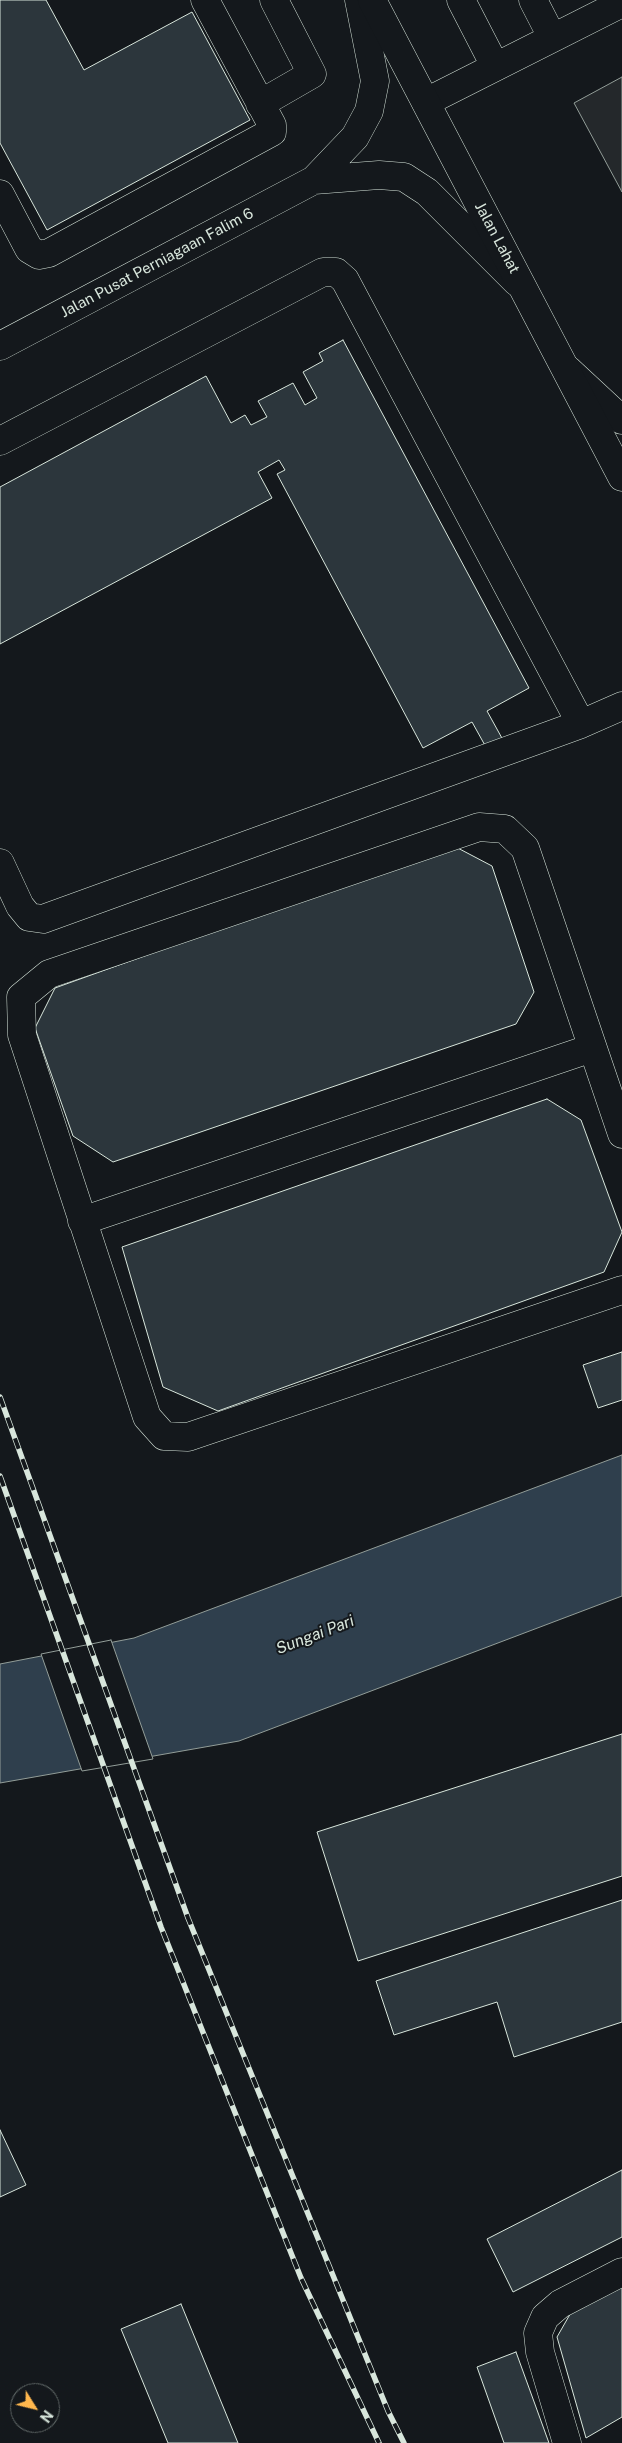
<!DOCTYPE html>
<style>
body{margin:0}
#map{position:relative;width:622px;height:2443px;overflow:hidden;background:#14181c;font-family:"Public Sans",sans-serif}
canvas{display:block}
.north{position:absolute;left:10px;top:2383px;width:50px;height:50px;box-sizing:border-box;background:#14181c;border:1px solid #626a69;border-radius:50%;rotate:126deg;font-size:14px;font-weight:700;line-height:20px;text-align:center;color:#d8e6dc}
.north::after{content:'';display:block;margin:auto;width:18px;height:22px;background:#ffb74d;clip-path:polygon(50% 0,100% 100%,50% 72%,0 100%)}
</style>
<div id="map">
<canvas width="622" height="2443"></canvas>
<div class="north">N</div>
</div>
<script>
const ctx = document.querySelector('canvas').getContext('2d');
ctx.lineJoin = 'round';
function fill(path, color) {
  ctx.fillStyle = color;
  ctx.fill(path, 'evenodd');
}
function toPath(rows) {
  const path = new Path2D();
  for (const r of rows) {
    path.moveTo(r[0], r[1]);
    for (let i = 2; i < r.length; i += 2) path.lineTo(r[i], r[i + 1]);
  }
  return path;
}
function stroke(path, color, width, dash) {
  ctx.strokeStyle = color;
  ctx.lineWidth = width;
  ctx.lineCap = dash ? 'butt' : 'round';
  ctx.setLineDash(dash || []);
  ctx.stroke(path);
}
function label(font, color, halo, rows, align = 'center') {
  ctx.font = font + ' "Public Sans",sans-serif';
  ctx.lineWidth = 4;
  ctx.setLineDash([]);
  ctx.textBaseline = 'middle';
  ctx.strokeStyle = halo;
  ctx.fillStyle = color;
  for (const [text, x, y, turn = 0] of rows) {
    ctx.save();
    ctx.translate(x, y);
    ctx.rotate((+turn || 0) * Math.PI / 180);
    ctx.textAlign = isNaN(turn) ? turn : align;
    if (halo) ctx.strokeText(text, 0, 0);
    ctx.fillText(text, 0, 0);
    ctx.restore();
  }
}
const parking = toPath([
 [622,77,622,192,574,103,622,77]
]);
fill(parking, '#24282b');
stroke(parking, '#939e99', 1);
const water = toPath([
 [622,1455,622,1596,239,1741,0,1783,0,1664,134,1638,622,1455]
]);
fill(water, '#2f3f4d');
stroke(water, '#939e99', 1);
const pier = toPath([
 [111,1640,153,1759,82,1771,41,1654,111,1640]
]);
fill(pier, '#14181c');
stroke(pier, '#939e99', 1);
const building = toPath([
 [0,0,46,0,84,70,192,12,250,120,47,230,0,143,0,0],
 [343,340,529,688,487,711,503,740,487,749,472,722,423,748,277,474,285,470,279,460,258,472,272,498,0,644,0,487,206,376,231,423,245,415,251,425,267,417,258,401,293,383,305,405,317,398,303,372,323,361,319,353,343,340],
 [452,845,492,866,534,992,516,1024,113,1162,73,1136,35,1028,55,988,452,845],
 [547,1099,581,1120,622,1232,604,1272,218,1411,163,1387,122,1247,547,1099],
 [622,1352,622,1400,598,1408,583,1365,622,1352],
 [622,1734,622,1876,358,1961,317,1832,622,1734],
 [622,1900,622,2022,514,2057,497,2002,394,2035,376,1981,622,1900],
 [0,2130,26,2185,0,2197,0,2130],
 [622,2170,622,2237,513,2292,487,2239,622,2170],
 [622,2284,622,2417,586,2438,557,2337,573,2309,622,2284],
 [181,2304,238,2443,168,2443,121,2329,181,2304],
 [516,2352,549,2443,504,2443,477,2367,516,2352]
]);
fill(building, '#2c363c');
stroke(building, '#d8e6dc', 1);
const minor = toPath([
 [461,0,495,66],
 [533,0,552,37],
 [426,102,622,3],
 [260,104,312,74,274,0],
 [314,180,379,175,404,177,427,192,517,282],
 [0,194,29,249,39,255,49,253,272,132,272,125,205,0],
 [0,346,314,180,355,137,369,111,375,81,359,0],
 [568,370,622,420],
 [0,441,323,272,336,272,345,280,581,724,43,919,29,917,20,906,0,863],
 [581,724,622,706],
 [622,1134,525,848,505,829,479,827,49,974,21,997,22,1035,147,1417,164,1436,188,1437,622,1290],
 [82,1221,592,1048],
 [567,2443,540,2352,538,2333,545,2317,560,2304,622,2272]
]);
const major = toPath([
 [372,0,622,477]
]);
stroke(minor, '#d8e6dc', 29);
stroke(major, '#d8e6dc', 29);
stroke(minor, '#14181c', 28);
stroke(major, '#14181c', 28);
const rail = toPath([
 [0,1397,188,1918,388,2411,404,2443],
 [0,1476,161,1927,301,2278,379,2443]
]);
stroke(rail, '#d8e6dc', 5.5);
stroke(rail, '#14181c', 4, [11]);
label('15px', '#d8e6dc', '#14181c', [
 ["Jalan Lahat",497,238,62],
 ["Jalan Pusat Perniagaan Falim 6",157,263,-28]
]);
label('italic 16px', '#d8e6dc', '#14181c', [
 ["Sungai Pari",315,1635,-21]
]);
</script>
